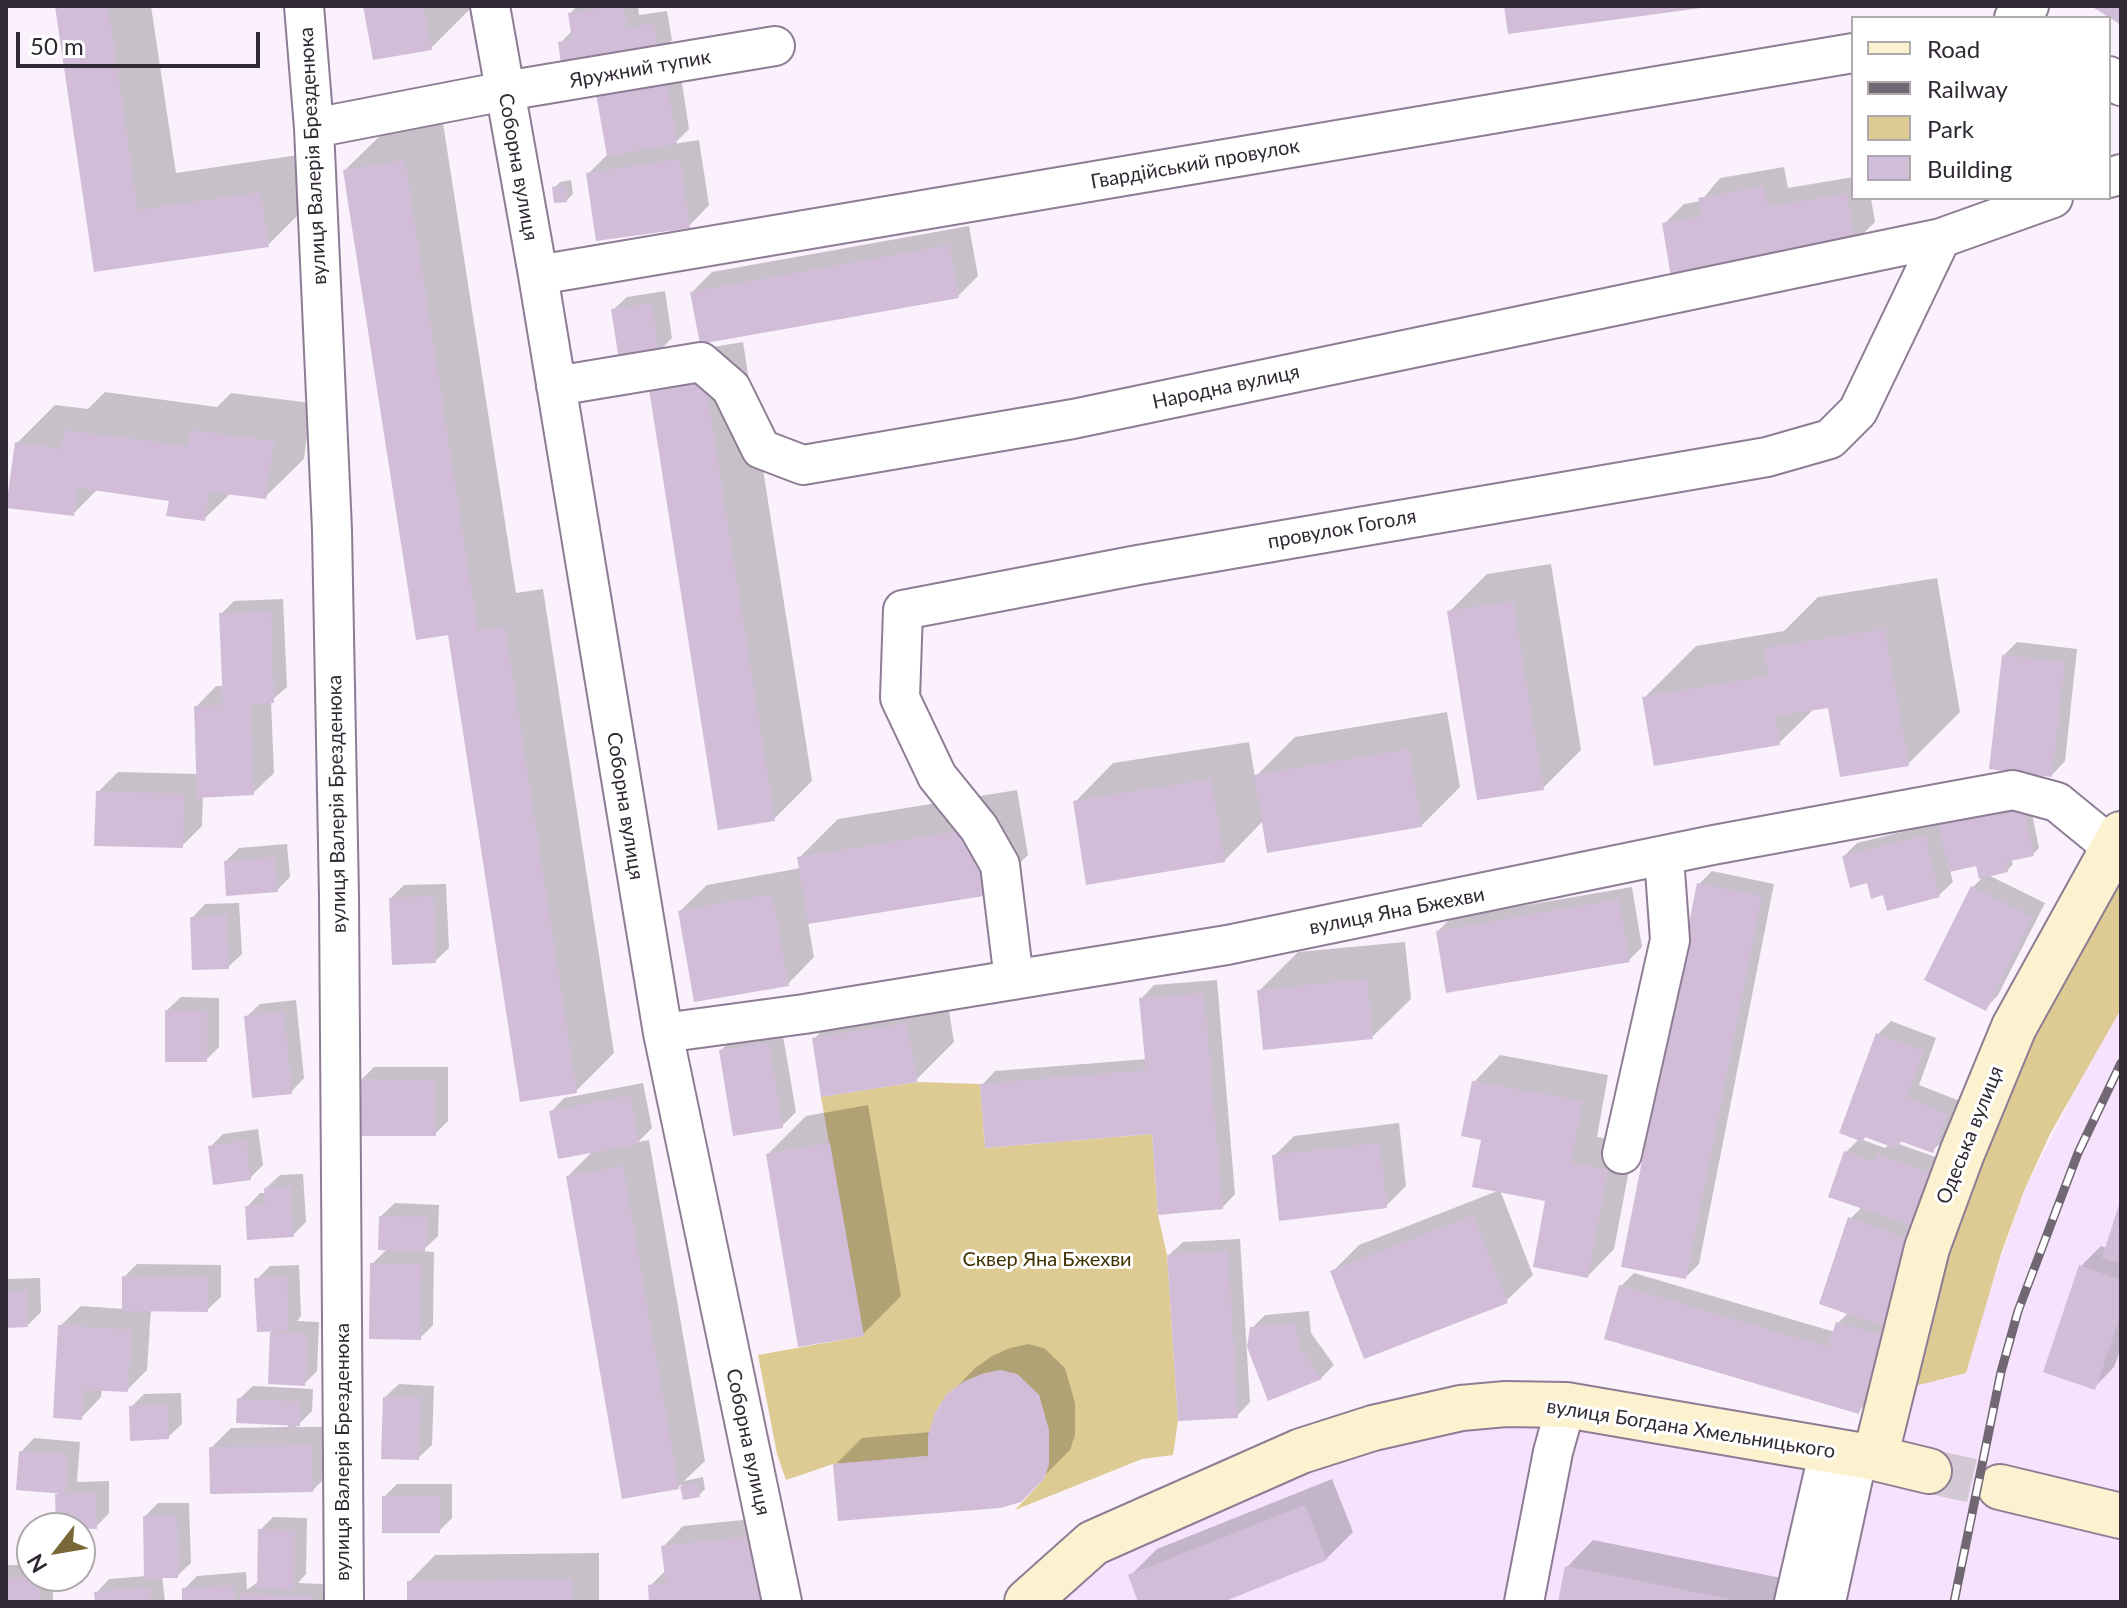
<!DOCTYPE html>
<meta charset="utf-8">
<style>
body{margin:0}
#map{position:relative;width:2127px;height:1608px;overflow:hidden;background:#faf1fc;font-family:Lato,sans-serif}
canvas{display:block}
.frame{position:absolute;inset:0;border:8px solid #312933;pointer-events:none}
.legend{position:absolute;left:1851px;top:16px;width:260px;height:184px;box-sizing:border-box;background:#fff;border:2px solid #ada9ad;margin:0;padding:10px 14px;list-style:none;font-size:24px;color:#312933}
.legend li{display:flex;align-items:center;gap:16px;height:40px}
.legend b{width:40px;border:2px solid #ada9ad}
.north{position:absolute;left:16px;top:1512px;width:80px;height:80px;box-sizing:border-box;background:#fff;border:2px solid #ada9ad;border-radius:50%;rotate:239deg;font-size:22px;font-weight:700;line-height:32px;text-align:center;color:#312933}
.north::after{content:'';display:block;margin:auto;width:28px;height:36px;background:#796836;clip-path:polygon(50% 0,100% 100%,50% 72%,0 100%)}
.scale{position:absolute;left:16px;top:32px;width:244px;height:36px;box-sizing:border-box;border:4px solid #312933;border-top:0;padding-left:10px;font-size:24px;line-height:28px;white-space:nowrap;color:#312933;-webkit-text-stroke:6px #fff;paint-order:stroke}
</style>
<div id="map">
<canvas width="2127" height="1608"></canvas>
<div class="frame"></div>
<ul class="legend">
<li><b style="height:10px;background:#fdf2cf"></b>Road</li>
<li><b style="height:10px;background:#706772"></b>Railway</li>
<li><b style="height:22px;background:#decb93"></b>Park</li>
<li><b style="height:22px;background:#d1bdd7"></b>Building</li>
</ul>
<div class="north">N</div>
<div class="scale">50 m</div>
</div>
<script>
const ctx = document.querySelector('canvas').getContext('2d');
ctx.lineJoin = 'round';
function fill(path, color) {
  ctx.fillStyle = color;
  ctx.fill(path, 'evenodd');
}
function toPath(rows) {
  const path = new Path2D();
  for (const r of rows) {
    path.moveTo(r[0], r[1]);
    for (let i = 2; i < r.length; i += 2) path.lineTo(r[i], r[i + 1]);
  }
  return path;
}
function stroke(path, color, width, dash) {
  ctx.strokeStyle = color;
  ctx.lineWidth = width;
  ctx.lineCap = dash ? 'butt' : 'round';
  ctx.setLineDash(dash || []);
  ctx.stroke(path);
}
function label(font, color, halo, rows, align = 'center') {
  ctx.font = font + ' Lato,sans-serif';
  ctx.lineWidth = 6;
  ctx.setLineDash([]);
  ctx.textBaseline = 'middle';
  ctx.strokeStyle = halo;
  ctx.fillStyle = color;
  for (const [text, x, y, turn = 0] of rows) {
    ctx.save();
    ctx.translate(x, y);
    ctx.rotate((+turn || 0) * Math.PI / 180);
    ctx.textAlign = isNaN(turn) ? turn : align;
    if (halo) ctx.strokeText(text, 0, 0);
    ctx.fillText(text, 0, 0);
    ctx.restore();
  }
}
fill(toPath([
 [2121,1009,2121,1602,1027,1602,1054,1577,1461,1408,1875,1459,1891,1392,1984,1308,2024,1191,2088,1065]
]), '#f6e2fd');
fill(toPath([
 [2121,834,2121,1009,2050,1134,2024,1191,2001,1254,1966,1373,1891,1392,1927,1248],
 [917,1082,980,1084,985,1148,1152,1134,1158,1215,1167,1255,1178,1421,1173,1455,1142,1459,1015,1510,1044,1479,1049,1464,1049,1431,1039,1395,1017,1374,1000,1370,982,1374,963,1382,946,1395,935,1413,928,1456,833,1464,786,1480,777,1454,758,1355,863,1336,821,1097]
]), '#decb93');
fill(toPath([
 [57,6,151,6,176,173,298,155,306,207,268,245,96,270],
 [365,6,469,6,469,10,431,48],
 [577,6,638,6,639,15,667,11,672,40,659,53,560,43,572,31,570,14],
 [680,70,689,129,674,144,699,140,709,205,689,226,588,174,609,153,599,94],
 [443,123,516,593,543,589,614,1053,576,1091,450,633,345,170,384,132],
 [1784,167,1788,188,1853,177,1853,198,1871,198,1875,222,1855,242,1664,224,1684,204,1701,201,1720,178],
 [571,180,573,194,567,200,554,188,560,182],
 [969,226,978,276,958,296,692,292,712,272],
 [665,291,672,338,658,352,613,310,627,297],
 [743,342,812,781,774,819,689,351],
 [105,392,217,407,231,393,311,403,304,459,265,497,231,493,204,519,171,499,98,489,73,514,17,443,55,405,88,409],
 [1551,564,1581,750,1543,788,1449,612,1487,574],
 [1937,578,1960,712,1908,764,1830,705,1815,708,1779,743,1644,698,1696,646,1784,631,1818,597],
 [283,599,287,687,271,701,274,773,253,793,203,795,202,826,182,846,98,792,118,772,198,774,196,707,216,686,224,686,221,614,234,601],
 [2017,642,2077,649,2065,761,2052,775,2004,655],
 [1447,712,1460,787,1421,826,1264,820,1224,861,1075,802,1113,763,1249,742,1255,777,1295,737],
 [1017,790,1028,855,989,893,808,922,814,957,788,984,680,911,707,885,801,868,800,857,838,819],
 [2029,799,2039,848,2033,854,2011,858,2013,864,2007,871,1988,875,2045,903,1998,995,1985,1009,1926,979,1973,887,1981,879,1978,864,1950,870,1953,882,1939,895,1884,893,1844,856,1857,843,1938,823,1938,825,1947,817],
 [287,844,290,877,277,890,226,861,239,848],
 [1712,871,1774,884,1699,1264,1686,1277,1699,884],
 [446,884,449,948,435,961,391,898,404,885],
 [1632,887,1642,947,1629,960,1438,931,1451,918],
 [239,903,242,954,228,967,192,918,205,904],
 [1405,942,1411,999,1372,1037,1259,991,1298,952],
 [1217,980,1235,1194,1222,1208,1154,1132,982,1085,995,1071,1147,1059,1141,999,1154,985],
 [945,985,954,1042,916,1080,814,1039,852,1000],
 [181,997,219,998,219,1047,206,1060,167,1010],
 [296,1000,304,1078,291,1092,246,1017,260,1004],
 [1891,1021,1936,1038,1919,1085,1960,1101,1946,1138,1932,1151,1903,1140,1899,1144,1941,1159,1901,1303,1885,1319,1894,1322,1871,1398,1858,1412,1621,1286,1634,1273,1835,1332,1838,1323,1849,1312,1850,1219,1862,1207,1846,1152,1859,1139,1878,1034],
 [1867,1135,1890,1144,1885,1148,1863,1140],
 [782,1030,796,1112,782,1126,721,1050,735,1037],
 [1500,1055,1608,1075,1597,1137,1634,1144,1614,1249,1588,1276,1547,1199,1483,1138,1474,1082],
 [374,1067,448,1067,448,1121,435,1134,361,1080],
 [643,1083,652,1128,638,1142,649,1140,705,1461,684,1481,703,1477,705,1489,699,1495,684,1498,682,1484,678,1487,568,1176,594,1150,551,1112,564,1098],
 [868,1105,901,1296,863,1334,768,1154,806,1116],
 [1399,1123,1406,1186,1386,1206,1274,1156,1294,1136],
 [258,1129,263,1165,250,1178,210,1147,223,1134],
 [303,1174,306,1222,293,1235,247,1207,260,1193,266,1193,266,1188,280,1175],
 [1500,1190,1533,1275,1506,1301,1332,1272,1359,1245],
 [395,1203,439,1205,438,1236,422,1251,434,1252,433,1325,420,1338,372,1264,388,1248,381,1216],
 [2121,1203,2121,1348,2114,1367,2094,1388,2081,1266,2101,1246,2107,1248],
 [1240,1239,1250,1402,1237,1416,1169,1255,1183,1242],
 [137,1264,221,1265,221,1297,207,1310,151,1309,147,1370,127,1390,102,1389,101,1397,81,1418,60,1326,81,1306,124,1309,124,1277],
 [299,1265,301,1316,297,1321,319,1322,317,1371,304,1384,270,1383,272,1330,257,1279,270,1266],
 [40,1278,41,1312,28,1325,6,1326,6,1279],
 [1309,1311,1311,1333,1334,1365,1321,1378,1252,1328,1265,1315],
 [1028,1344,1044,1348,1065,1368,1075,1403,1075,1435,1070,1450,1020,1500,836,1464,862,1438,931,1432,948,1396,975,1368,992,1356,1010,1348],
 [399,1384,434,1386,432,1445,418,1458,385,1397],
 [253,1386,313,1389,312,1411,296,1427,332,1427,333,1470,313,1490,211,1448,231,1428,288,1427,288,1424,239,1399],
 [181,1393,182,1424,168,1437,131,1407,144,1394],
 [34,1438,80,1442,77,1482,109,1481,109,1513,96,1527,57,1495,61,1491,21,1452],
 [1332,1479,1353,1532,1326,1559,1217,1602,1140,1602,1130,1576,1157,1549],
 [397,1484,452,1484,452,1518,439,1531,384,1497],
 [158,1503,189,1503,191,1563,177,1576,162,1576,165,1602,97,1602,96,1593,109,1579,146,1576,145,1516],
 [273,1517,307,1518,306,1574,298,1583,325,1584,324,1602,184,1602,184,1589,197,1576,246,1572,247,1590,259,1581,260,1530],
 [772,1517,786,1602,651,1602,650,1586,666,1570,663,1547,683,1526],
 [1593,1540,1796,1581,1792,1602,1560,1602,1567,1567],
 [599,1553,599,1602,409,1602,409,1582,435,1555],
 [6,1565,32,1565,32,1576,53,1576,53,1602,6,1602]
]), '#0003');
fill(toPath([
 [55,6,108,6,138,210,261,192,269,247,94,272],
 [363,6,424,6,432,50,373,60],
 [613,6,623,6,627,28,654,23,659,55,562,70,558,42,572,40,568,13],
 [1504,6,1701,6,1701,8,1508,34],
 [2091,6,2121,6,2121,25],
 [667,82,677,144,607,156,596,94],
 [680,159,690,228,596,241,586,173],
 [405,160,478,631,505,626,577,1093,520,1102,448,635,416,640,343,170],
 [566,185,567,202,554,203,552,187],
 [1764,186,1768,207,1847,193,1856,244,1671,277,1662,223,1702,216,1698,198],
 [949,245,959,298,700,344,690,292],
 [652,303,659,354,619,360,611,309],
 [705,380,775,821,718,830,649,389],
 [64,430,188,446,190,430,274,441,266,499,209,492,205,521,166,516,169,501,78,488,74,516,6,508,15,442,62,449],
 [1513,601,1544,790,1477,800,1447,611],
 [271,611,274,703,251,704,254,795,197,798,194,706,223,705,219,613],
 [1885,629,1909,766,1840,777,1828,708,1775,716,1780,745,1654,766,1642,697,1768,676,1764,648],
 [2002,655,2065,662,2052,777,1989,769],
 [1409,749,1422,827,1267,853,1254,775],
 [1211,779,1225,862,1086,885,1073,801],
 [96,791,184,794,183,848,94,846],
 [2023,804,2034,856,2005,862,2008,872,1979,879,1976,866,1949,872,1938,823],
 [979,828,990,895,808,924,797,857],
 [1925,835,1940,897,1887,911,1883,895,1871,899,1867,883,1850,888,1842,856],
 [275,857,278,892,226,896,224,861],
 [1697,883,1762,896,1686,1279,1621,1267],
 [1971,886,2033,917,1986,1011,1924,980],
 [772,894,789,986,694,1002,678,911],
 [433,896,436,963,392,965,389,898],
 [1619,899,1630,962,1446,993,1436,931],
 [227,915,229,969,192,970,190,917],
 [1367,979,1373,1039,1263,1050,1257,990],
 [1204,993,1223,1209,1158,1215,1152,1134,985,1148,980,1084,1146,1070,1139,998],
 [165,1010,207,1010,207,1062,165,1062],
 [284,1012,292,1094,252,1098,244,1016],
 [907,1023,917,1082,821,1097,812,1038],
 [1876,1033,1924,1051,1907,1098,1948,1114,1933,1153,1900,1141,1897,1149,1865,1137,1863,1142,1839,1133],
 [769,1042,783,1128,733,1136,719,1050],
 [359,1079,436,1079,436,1136,359,1136],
 [1472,1081,1583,1101,1571,1163,1608,1170,1588,1278,1533,1267,1545,1201,1472,1187,1481,1140,1461,1136],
 [630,1095,639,1144,558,1159,549,1111],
 [246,1141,251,1180,213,1185,208,1146],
 [830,1143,864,1336,798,1347,766,1154],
 [1380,1143,1387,1208,1279,1221,1272,1155],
 [1844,1151,1874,1161,1877,1154,1929,1172,1910,1225,1828,1197],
 [623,1166,679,1489,622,1499,566,1176],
 [290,1186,294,1237,247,1240,245,1206,265,1205,264,1188],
 [2121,1198,2121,1263,2102,1258],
 [1473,1215,1508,1303,1364,1359,1330,1271],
 [379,1216,427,1217,425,1251,378,1250],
 [1848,1217,1911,1240,1882,1326,1819,1304],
 [1228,1251,1238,1418,1178,1421,1167,1255],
 [370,1263,422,1264,421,1340,369,1339],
 [2079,1265,2121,1280,2121,1314,2095,1390,2043,1372],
 [122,1276,208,1277,208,1312,122,1311],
 [287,1277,289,1331,257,1332,254,1278],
 [1619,1285,1828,1347,1836,1322,1882,1335,1859,1414,1604,1339],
 [27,1290,28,1327,6,1328,6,1291],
 [1296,1323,1299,1347,1322,1379,1268,1401,1247,1347,1250,1327],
 [58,1325,131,1330,128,1392,84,1390,82,1420,53,1418],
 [270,1332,307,1334,305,1386,268,1384],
 [1000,1370,1017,1374,1039,1395,1049,1431,1049,1464,1044,1479,1021,1502,1000,1508,838,1521,833,1464,928,1456,928,1435,935,1413,946,1395,963,1382,982,1374],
 [383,1397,421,1398,419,1460,381,1459],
 [237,1398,301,1402,300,1426,236,1423],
 [168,1405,169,1439,130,1441,129,1406],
 [313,1446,313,1492,210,1494,209,1447],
 [19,1451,68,1454,65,1494,16,1490],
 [697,1482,700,1497,683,1500,680,1486],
 [55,1494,96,1494,97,1529,56,1528],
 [382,1496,440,1496,440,1533,382,1533],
 [1305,1505,1327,1560,1223,1602,1138,1602,1128,1575],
 [177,1515,178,1578,144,1578,143,1516],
 [258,1529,295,1530,294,1590,257,1589],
 [752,1536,763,1602,649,1602,648,1585,666,1583,661,1546],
 [1565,1566,1739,1601,1739,1602,1558,1602],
 [40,1577,41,1602,6,1602,6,1578],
 [573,1579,573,1602,407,1602,407,1581],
 [233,1585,235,1602,182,1602,182,1588],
 [150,1587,151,1602,95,1602,94,1592],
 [240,1593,312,1596,312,1602,240,1602]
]), '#d1bdd7');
stroke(toPath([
 [1929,1471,2000,1487]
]), '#d2c9d4', 44, [44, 22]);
const street = toPath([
 [304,6,314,128,332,530,339,897,344,1602],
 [490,6,538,275,663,1033,782,1602],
 [2014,18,2029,6],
 [2109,76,2121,86],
 [314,128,505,91,775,46],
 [2109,178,2121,174],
 [538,275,1853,53],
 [556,386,701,362,731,388,761,449,803,465,1073,419,1941,238,2053,198],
 [1014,980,1000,865,979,828,937,776,900,698,903,610,1138,565,1767,457,1830,439,1858,411,1941,238],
 [663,1033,804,1014,1227,945,1713,845,2013,790,2057,802,2112,847],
 [1622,1154,1670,940,1664,857],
 [1524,1602,1553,1452,1566,1405],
 [1794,1602,1829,1450],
 [1826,1602,1858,1455]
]);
const secondary = toPath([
 [1875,1458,1927,1248,1962,1153,2014,1027,2121,834],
 [2000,1487,2121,1516],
 [1027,1602,1093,1543,1301,1451,1373,1428,1461,1408,1506,1404,1566,1405,1875,1458,1929,1471]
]);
stroke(street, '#8e7c94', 42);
stroke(secondary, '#8e7c94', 48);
stroke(street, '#fff', 38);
stroke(secondary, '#fdf2cf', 44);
const rail = toPath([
 [1954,1602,2001,1372,2018,1311,2078,1153,2121,1063]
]);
stroke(rail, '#706772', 9);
stroke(rail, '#fff', 6, [18]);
label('20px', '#312933', '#fff', [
 ["Яружний тупик",640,69,-10],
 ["вулиця Валерія Брезденюка",313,156,-93],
 ["Гвардійський провулок",1195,164,-10],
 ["Соборна вулиця",518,167,80],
 ["Народна вулиця",1226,387,-12],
 ["провулок Гоголя",1342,529,-10],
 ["вулиця Валерія Брезденюка",337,804,-91],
 ["Соборна вулиця",625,806,81],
 ["вулиця Яна Бжехви",1397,911,-11],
 ["Одеська вулиця",1970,1135,-68],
 ["вулиця Богдана Хмельницького",1691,1429,9],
 ["Соборна вулиця",748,1442,78],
 ["вулиця Валерія Брезденюка",343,1452,-90]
]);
label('20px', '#403100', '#fff', [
 ["Сквер Яна Бжехви",1047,1260]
]);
</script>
